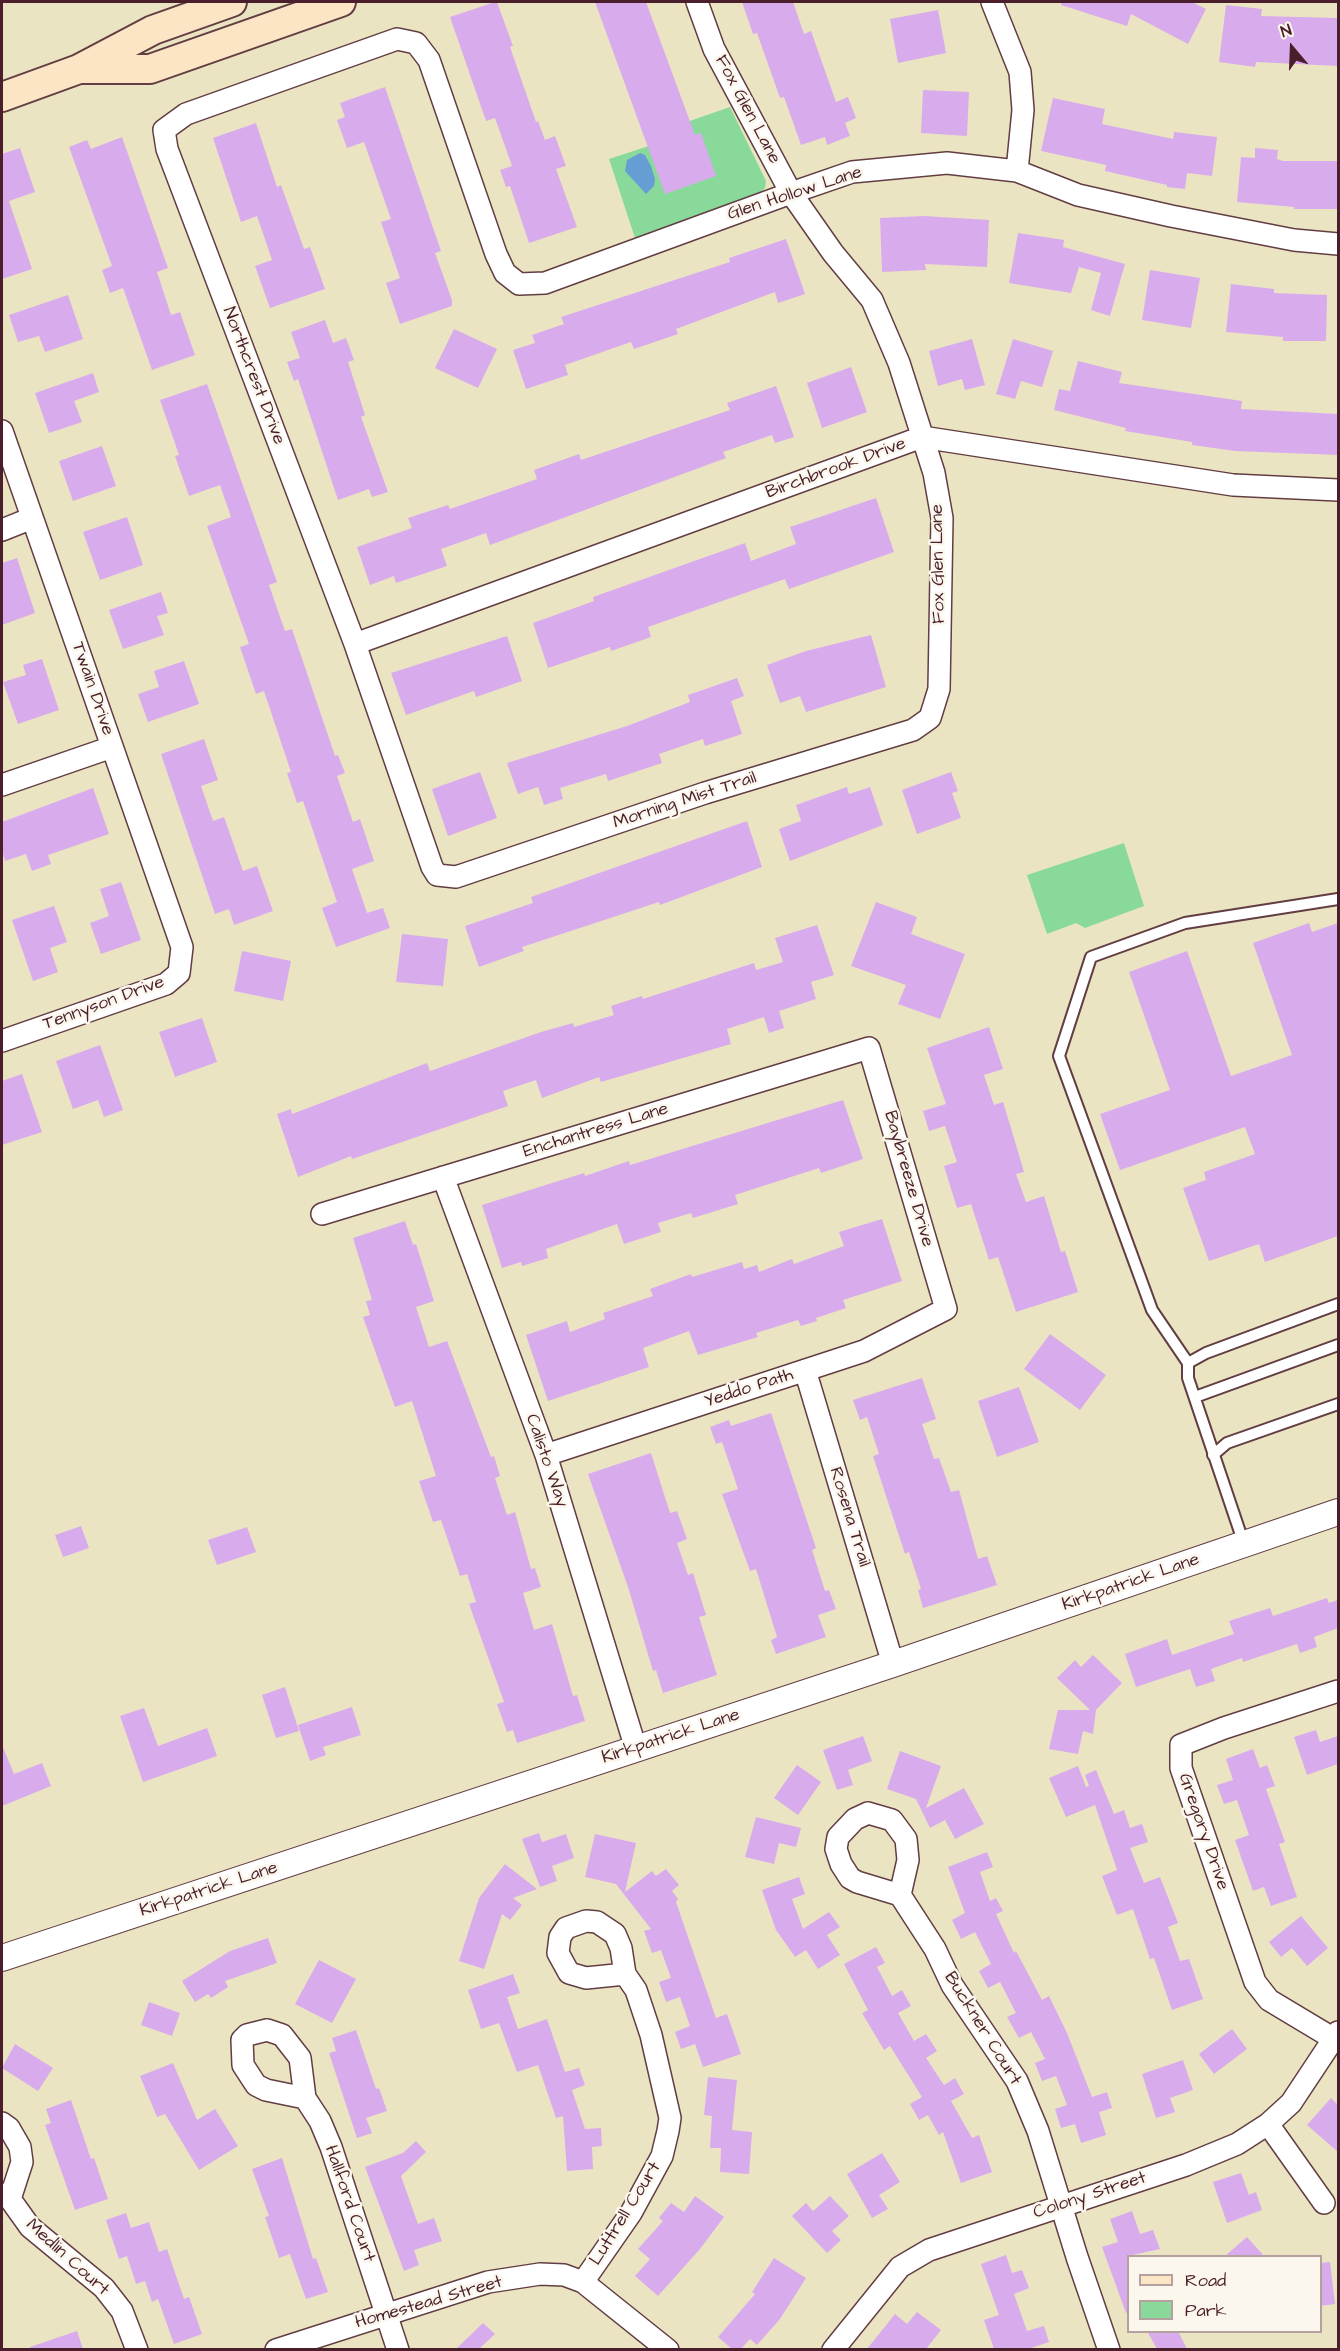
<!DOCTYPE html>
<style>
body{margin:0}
#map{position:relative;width:1340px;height:2351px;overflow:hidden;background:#ebe4c3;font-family:"Architects Daughter",sans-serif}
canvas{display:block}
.frame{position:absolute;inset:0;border:3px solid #4a1f2b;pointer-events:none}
.legend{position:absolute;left:1127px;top:2255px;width:195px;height:78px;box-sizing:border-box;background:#fbf7ec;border:2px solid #b4a19f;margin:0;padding:8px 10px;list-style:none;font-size:18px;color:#4a1f2b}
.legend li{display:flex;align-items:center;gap:12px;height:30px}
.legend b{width:30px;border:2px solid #b4a19f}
.north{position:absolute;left:1262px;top:18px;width:60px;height:60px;-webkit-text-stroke:4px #fbf7ec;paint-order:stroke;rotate:341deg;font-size:16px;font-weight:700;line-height:24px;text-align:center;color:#4a1f2b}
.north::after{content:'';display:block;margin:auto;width:21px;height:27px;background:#4a1f2b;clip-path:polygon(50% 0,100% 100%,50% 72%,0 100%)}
</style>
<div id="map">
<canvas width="1340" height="2351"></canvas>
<div class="frame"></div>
<ul class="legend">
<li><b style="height:8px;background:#fce5c4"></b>Road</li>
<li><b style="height:16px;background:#89da9a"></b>Park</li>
</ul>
<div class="north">N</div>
</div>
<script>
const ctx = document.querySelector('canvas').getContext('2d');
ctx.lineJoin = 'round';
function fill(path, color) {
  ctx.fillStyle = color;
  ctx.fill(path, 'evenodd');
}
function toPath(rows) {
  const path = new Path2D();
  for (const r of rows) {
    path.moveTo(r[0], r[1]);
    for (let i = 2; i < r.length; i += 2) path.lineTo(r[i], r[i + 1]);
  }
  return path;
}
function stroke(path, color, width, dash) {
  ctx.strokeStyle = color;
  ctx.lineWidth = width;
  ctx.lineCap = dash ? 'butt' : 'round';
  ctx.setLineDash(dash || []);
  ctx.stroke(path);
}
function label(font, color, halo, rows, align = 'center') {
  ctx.font = font + ' "Architects Daughter",sans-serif';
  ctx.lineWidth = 5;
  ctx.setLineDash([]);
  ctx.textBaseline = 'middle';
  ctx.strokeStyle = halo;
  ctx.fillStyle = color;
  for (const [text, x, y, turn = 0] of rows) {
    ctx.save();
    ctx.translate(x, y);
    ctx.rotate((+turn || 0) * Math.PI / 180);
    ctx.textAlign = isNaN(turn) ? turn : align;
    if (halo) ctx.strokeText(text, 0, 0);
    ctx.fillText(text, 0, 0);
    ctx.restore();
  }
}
fill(toPath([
 [730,107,766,181,765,188,757,196,635,238,609,159,661,142,658,132],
 [1124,843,1144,906,1085,928,1076,923,1047,934,1027,875]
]), '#89da9a');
fill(toPath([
 [640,153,645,155,651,166,655,179,654,186,646,194,625,171,627,160]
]), '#669ed4');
fill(toPath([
 [495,2,497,2,513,46,510,47,536,122,538,121,545,140,555,136,566,166,556,169,577,227,529,243,510,186,506,187,500,170,512,166,495,118,486,121,450,17],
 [595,2,646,2,695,135,701,133,716,176,665,194],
 [742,2,793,2,804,34,811,31,836,102,848,97,856,118,845,123,850,136,827,145,825,137,801,145,784,97,780,98,757,33,753,34],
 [1061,2,1192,2,1206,9,1188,44,1131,14,1127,26,1061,5],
 [1226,5,1262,9,1261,16,1338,18,1338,66,1256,62,1255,67,1219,62],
 [938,10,946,53,898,63,890,19],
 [385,87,441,251,435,253,452,300,452,306,400,324,386,283,400,278,381,222,391,219,364,142,347,148,337,120,345,117,340,103],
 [923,90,969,92,967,136,921,133],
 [1053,98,1105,109,1102,124,1173,139,1174,132,1217,137,1212,176,1187,173,1185,189,1167,187,1167,185,1105,171,1106,165,1041,151],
 [256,123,277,187,281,185,304,249,310,247,325,289,270,308,255,266,272,260,257,216,241,222,213,138],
 [122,137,168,268,157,272,171,315,180,312,195,355,152,370,123,288,110,293,102,270,112,266,69,147,87,140,91,149],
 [20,148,35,192,9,201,32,269,2,279,2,154],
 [1255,148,1278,150,1277,159,1283,161,1338,161,1338,209,1294,209,1294,207,1237,202,1241,157,1255,158],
 [924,216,989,220,987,267,925,264,926,270,882,272,880,218],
 [1018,233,1064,240,1063,247,1125,264,1110,316,1091,310,1101,273,1079,267,1071,293,1009,283],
 [786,239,805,294,778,303,775,292,676,329,678,334,634,349,631,342,565,365,568,375,526,389,513,350,535,343,532,335,564,324,561,317,730,262,729,258],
 [1150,270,1200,278,1191,328,1142,320],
 [1231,284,1274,289,1274,293,1327,295,1326,341,1283,341,1283,337,1226,332],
 [68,295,83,339,45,352,39,336,18,342,9,315],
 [325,320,333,343,346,338,354,360,348,362,365,415,361,417,388,492,372,497,369,489,338,500,298,379,294,381,287,362,300,358,291,332],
 [454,329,497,349,478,388,435,368],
 [972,339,985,385,965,390,962,379,938,386,929,351],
 [1013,339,1053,351,1042,387,1021,381,1015,399,996,394],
 [1078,361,1122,372,1119,383,1242,401,1241,409,1338,414,1338,455,1235,451,1192,445,1192,442,1125,431,1126,428,1054,410,1059,389,1070,391],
 [851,367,867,412,822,428,807,383],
 [93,373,99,392,74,401,82,422,49,433,35,393],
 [207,384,277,582,269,585,285,631,292,629,335,756,338,755,345,773,337,776,353,822,360,819,374,861,352,869,367,913,383,908,390,928,336,947,322,908,337,902,303,801,297,803,287,773,291,772,264,691,256,694,240,647,249,644,207,526,231,517,220,485,189,496,175,456,179,455,160,400],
 [776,386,794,437,775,443,772,435,723,452,726,458,490,545,486,533,441,549,447,566,396,583,394,576,370,585,357,547,412,528,408,518,448,505,450,509,537,479,534,470,579,454,581,460,730,410,727,403],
 [102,446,116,486,73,501,59,461],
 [876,498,894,552,789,589,785,579,648,627,651,637,611,651,610,647,548,668,533,623,594,601,593,597,745,543,751,561,796,544,790,527],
 [127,517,143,565,100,580,83,532],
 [17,558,35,613,2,625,2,563],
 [161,592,168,613,157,616,164,635,123,649,109,610],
 [871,635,886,687,806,712,800,696,780,703,767,665,806,651],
 [507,636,522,681,476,697,474,691,406,715,391,673],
 [42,659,59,710,18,724,3,682,26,675,23,665],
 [184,661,199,704,148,722,138,694,159,687,154,671],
 [737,678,744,696,731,701,742,734,705,746,703,739,659,754,662,763,608,781,606,774,560,788,563,799,544,805,538,787,518,794,507,763,627,726,690,702,688,695],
 [204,739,218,780,201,786,213,821,224,817,243,871,257,866,273,911,234,925,229,909,215,914,161,754],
 [480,772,497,818,448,836,432,789],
 [951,772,958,791,952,793,961,818,917,834,902,790],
 [847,787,849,794,870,787,883,825,790,861,779,829,801,821,796,805],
 [93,788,109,834,48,855,51,864,32,871,26,854,5,861,2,850,2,822],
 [747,821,762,867,660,905,659,902,522,947,524,951,479,967,465,926,533,903,531,897],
 [121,882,141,940,101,954,90,923,109,916,100,889],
 [876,902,917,917,911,934,965,954,940,1019,898,1004,906,985,851,966],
 [54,906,67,942,50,948,58,972,33,981,12,920],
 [1309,923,1312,932,1338,923,1338,1236,1265,1262,1259,1244,1209,1261,1183,1188,1206,1180,1204,1172,1255,1154,1245,1127,1120,1170,1100,1114,1170,1090,1129,972,1187,951,1231,1076,1292,1055,1253,943],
 [817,925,834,975,811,982,816,999,779,1011,784,1028,769,1033,764,1017,727,1029,731,1044,601,1082,599,1077,542,1098,536,1080,503,1091,508,1106,352,1159,351,1156,298,1177,277,1114,291,1109,292,1114,427,1063,430,1071,541,1032,573,1023,574,1027,614,1015,611,1006,642,996,643,999,754,963,756,970,783,962,775,938],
 [402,934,448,939,443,986,396,982],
 [242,951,291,961,283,1001,234,991],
 [202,1018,217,1062,175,1077,159,1032],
 [989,1027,1003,1069,984,1075,994,1105,1003,1102,1011,1128,1024,1172,1016,1174,1026,1202,1044,1196,1061,1252,1065,1251,1078,1292,1016,1312,998,1257,989,1260,971,1204,957,1208,944,1166,957,1162,945,1126,929,1131,923,1111,946,1104,927,1048],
 [100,1045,123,1110,104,1117,98,1100,73,1109,56,1061],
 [22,1074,42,1132,2,1145,2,1081],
 [843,1100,863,1159,821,1173,819,1168,735,1195,738,1204,693,1218,691,1213,658,1223,661,1232,624,1244,617,1224,546,1249,548,1258,522,1266,521,1262,502,1268,482,1205,584,1173,585,1176,629,1161,630,1165],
 [882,1219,902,1281,843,1300,846,1308,816,1318,817,1321,801,1326,798,1320,756,1333,758,1337,698,1355,689,1331,643,1348,649,1367,548,1401,526,1335,567,1321,570,1332,605,1319,603,1313,653,1296,650,1289,691,1274,692,1277,742,1262,744,1269,757,1265,759,1272,792,1259,794,1264,844,1246,839,1232],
 [405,1221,413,1245,416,1244,434,1301,416,1307,429,1347,447,1341,491,1457,494,1456,500,1476,495,1478,507,1515,515,1512,531,1569,535,1568,541,1587,523,1593,534,1630,552,1624,573,1696,577,1695,585,1721,517,1743,513,1730,507,1732,497,1704,504,1702,469,1604,476,1602,467,1574,460,1576,441,1520,433,1522,419,1481,436,1476,412,1401,395,1407,363,1317,370,1315,366,1301,372,1300,353,1238],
 [1050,1334,1106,1375,1080,1410,1024,1369],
 [922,1378,936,1419,922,1424,934,1459,939,1458,951,1492,959,1490,978,1559,987,1556,997,1585,923,1608,918,1590,921,1589,909,1552,905,1554,873,1456,879,1454,867,1417,860,1420,853,1400],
 [1019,1387,1039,1442,997,1457,978,1401],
 [771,1413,816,1548,812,1550,825,1591,829,1590,836,1609,818,1615,826,1637,776,1654,771,1640,777,1637,756,1569,750,1571,722,1494,738,1489,722,1442,716,1444,710,1427,729,1420,731,1426],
 [651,1453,670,1513,677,1511,687,1539,677,1543,688,1575,693,1573,706,1615,699,1617,717,1675,663,1693,656,1670,653,1671,628,1587,588,1474],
 [81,1526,89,1548,63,1557,55,1535],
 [247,1527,256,1552,217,1565,208,1540],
 [1327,1598,1329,1603,1338,1600,1338,1628,1314,1637,1317,1647,1300,1653,1297,1644,1243,1662,1242,1658,1211,1669,1215,1681,1196,1687,1190,1669,1136,1687,1125,1654,1167,1639,1172,1655,1234,1634,1229,1621,1270,1608,1273,1616],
 [1093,1655,1122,1683,1096,1710,1093,1734,1083,1731,1078,1754,1049,1749,1058,1710,1090,1710,1057,1678,1075,1660,1081,1667],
 [285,1687,299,1731,276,1738,262,1695],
 [352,1707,361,1735,323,1747,326,1755,310,1761,298,1725],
 [144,1708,158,1746,207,1728,217,1756,143,1782,120,1716],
 [1316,1730,1320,1742,1338,1736,1338,1764,1307,1775,1294,1737],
 [863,1736,872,1761,848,1770,853,1785,837,1790,823,1750],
 [2,1745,14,1774,42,1763,51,1786,2,1806],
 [1253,1749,1260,1768,1267,1765,1275,1786,1266,1789,1285,1842,1279,1844,1297,1897,1271,1906,1264,1887,1253,1891,1235,1840,1249,1835,1237,1800,1224,1804,1217,1785,1233,1780,1226,1759],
 [900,1751,941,1766,926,1808,964,1788,984,1824,955,1839,945,1820,930,1828,916,1799,887,1789],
 [797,1765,821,1782,798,1815,774,1798],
 [1078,1766,1086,1787,1089,1786,1085,1775,1096,1770,1114,1814,1124,1810,1130,1828,1142,1824,1148,1842,1130,1848,1144,1883,1160,1877,1178,1923,1168,1927,1180,1961,1189,1959,1203,1999,1172,2010,1154,1958,1150,1959,1133,1909,1117,1915,1102,1876,1117,1870,1095,1805,1066,1817,1049,1778],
 [756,1817,801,1828,796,1847,779,1843,774,1864,745,1857],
 [539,1833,542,1842,566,1834,574,1858,552,1866,557,1881,540,1887,522,1839],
 [595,1834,636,1843,625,1892,652,1871,656,1876,666,1869,679,1885,672,1891,678,1899,676,1902,716,2018,727,2014,741,2054,703,2067,695,2044,681,2049,675,2032,690,2026,680,1997,666,2002,659,1982,671,1978,661,1950,652,1953,644,1931,651,1929,616,1884,585,1877],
 [987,1852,993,1867,980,1872,990,1901,996,1898,1003,1911,996,1914,1014,1953,1016,1951,1042,2000,1049,1996,1067,2033,1092,2097,1107,2092,1112,2108,1099,2112,1106,2135,1081,2143,1075,2124,1061,2128,1055,2109,1067,2105,1056,2076,1042,2081,1035,2063,1045,2059,1031,2032,1019,2038,1007,2017,1016,2013,1000,1982,988,1988,979,1971,991,1964,975,1932,961,1939,952,1920,965,1913,948,1867],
 [505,1864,537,1889,513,1898,522,1905,510,1920,502,1914,484,1969,459,1961,479,1898],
 [799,1877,805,1894,792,1899,803,1929,829,1912,840,1927,827,1935,840,1955,818,1969,806,1950,795,1957,776,1930,762,1890],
 [1301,1916,1328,1948,1307,1966,1292,1948,1281,1957,1269,1942],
 [268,1938,277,1963,225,1981,228,1987,211,1998,208,1994,195,2002,182,1981,230,1951],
 [876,1947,885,1963,877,1967,892,1996,902,1990,911,2006,898,2013,914,2041,926,2034,937,2051,926,2058,944,2085,955,2078,964,2094,951,2101,972,2138,979,2135,992,2172,961,2183,943,2132,939,2135,928,2115,919,2120,910,2104,922,2097,890,2046,884,2050,862,2013,868,2010,844,1964],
 [319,1960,356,1979,332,2023,295,2004],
 [513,1974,520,1993,507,1997,518,2029,547,2019,565,2072,579,2068,585,2085,572,2090,585,2129,601,2128,602,2146,592,2147,593,2169,567,2171,563,2116,556,2118,538,2065,517,2072,499,2023,481,2029,468,1990],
 [149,2002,180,2013,172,2036,141,2025],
 [1232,2029,1247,2049,1214,2074,1199,2054],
 [356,2030,376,2089,379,2088,387,2111,366,2118,372,2133,357,2138,329,2053,336,2051,332,2038],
 [15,2044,53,2068,38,2091,2,2068],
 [1183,2060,1193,2090,1170,2098,1175,2112,1156,2118,1142,2074],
 [173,2063,197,2120,215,2109,238,2146,199,2170,165,2114,157,2117,140,2076],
 [708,2077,737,2080,732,2130,752,2132,749,2174,720,2172,721,2148,710,2148,712,2116,704,2115],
 [1331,2098,1338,2105,1338,2152,1307,2125],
 [71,2100,91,2159,94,2158,108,2199,75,2210,45,2125,51,2123,46,2109],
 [416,2141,426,2152,401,2176,418,2224,434,2218,442,2241,414,2250,419,2265,404,2271,365,2167,403,2153],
 [882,2153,900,2182,879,2195,888,2209,872,2218,847,2174],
 [282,2158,313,2259,316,2258,328,2292,306,2299,290,2254,279,2258,265,2217,269,2216,252,2169],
 [1241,2173,1249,2195,1256,2192,1262,2210,1227,2223,1213,2182],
 [695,2196,724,2217,700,2249,658,2296,635,2276,650,2259,638,2249,663,2221,659,2218,671,2203,684,2212],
 [830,2196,849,2216,832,2231,841,2240,827,2253,792,2216,806,2203,813,2211],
 [1132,2211,1140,2234,1153,2230,1160,2249,1128,2256,1128,2312,1126,2313,1102,2247,1118,2242,1110,2219],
 [126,2213,131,2228,149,2222,159,2252,167,2249,184,2299,189,2297,202,2334,174,2344,158,2299,152,2302,145,2281,136,2284,127,2256,119,2259,106,2220],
 [1247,2237,1264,2256,1225,2256],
 [1006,2255,1012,2273,1022,2270,1029,2288,1014,2294,1027,2331,1044,2326,1049,2342,1028,2349,994,2349,984,2320,999,2315,981,2264],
 [774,2258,806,2278,780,2319,757,2345,750,2339,741,2349,732,2349,718,2337,755,2294,752,2292],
 [1330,2262,1335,2304,1320,2306,1320,2263],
 [917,2312,941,2330,926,2349,867,2349,895,2314,907,2324],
 [483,2323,495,2334,479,2349,456,2349],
 [77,2331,83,2349,30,2349,30,2347],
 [1147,2331,1178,2331,1187,2349,1157,2349]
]), '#d8acec');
const service = toPath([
 [1188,1363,1152,1310,1059,1056,1091,957,1185,923,1338,899],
 [1195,1397,1338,1345],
 [1213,1455,1227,1443,1338,1404],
 [1244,1544,1188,1378,1188,1363,1206,1353,1338,1304]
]);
const minor = toPath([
 [697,2,714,49,791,193,833,253,872,300,899,363,934,473,942,518,939,689,930,718,913,730,705,793,456,877,437,875,432,867,355,644,167,149,164,130,186,114,397,39,416,43,429,60,496,254,505,273,519,284,545,283,791,193,852,172,947,163,1017,171,1078,195,1171,216,1294,240,1338,244],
 [992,2,1020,72,1023,110,1017,171],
 [2,431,182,947,179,973,166,984,2,1041],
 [2,530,32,518],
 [355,644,922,437,1233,485,1338,490],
 [2,785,112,747],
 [443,1177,546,1455,636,1749],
 [322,1214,869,1048,946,1309,864,1351,546,1455],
 [805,1370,893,1664],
 [868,1813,892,1820,906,1839,908,1860,900,1895,857,1882,850,1878,841,1864,836,1849,838,1837,855,1819,868,1813],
 [900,1895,935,1949,952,1985,1017,2081,1038,2131,1077,2257,1109,2350],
 [586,1921,597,1922,615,1934,621,1948,625,1974,586,1978,569,1973,558,1953,560,1937,566,1928,586,1921],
 [267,2030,282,2035,300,2058,305,2098,266,2090,256,2085,243,2065,242,2040,247,2035,267,2030],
 [1334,2039,1269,2000,1255,1982,1181,1768,1181,1745,1224,1728,1338,1691],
 [305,2098,320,2121,331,2147,398,2350],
 [2,2123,9,2128,20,2147,22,2162,10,2199,2,2194],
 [1268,2124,1324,2203],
 [10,2199,30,2227,104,2288,122,2311,137,2350],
 [583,2282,631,2213,662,2156,668,2131,670,2118,651,2035,636,1990,625,1974],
 [276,2350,488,2282,540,2274,564,2275,583,2282,668,2350],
 [833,2350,900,2267,929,2250,1186,2165,1237,2144,1268,2124,1291,2103,1338,2032]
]);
const tertiary = toPath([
 [2,1958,893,1664,1338,1512]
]);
const secondary = toPath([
 [79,69,150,69,341,2],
 [2,97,79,69,153,30,232,2]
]);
stroke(service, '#623d42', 14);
stroke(minor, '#623d42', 24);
stroke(tertiary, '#623d42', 28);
stroke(secondary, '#623d42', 32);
stroke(service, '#fff', 10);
stroke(minor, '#fff', 21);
stroke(tertiary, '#fff', 26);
stroke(secondary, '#fce5c4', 28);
label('18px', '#4a1f2b', '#fbf7ec', [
 ["Fox Glen Lane",747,110,62],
 ["Glen Hollow Lane",795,194,-18],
 ["Northcrest Drive",253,376,69],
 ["Birchbrook Drive",836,469,-20],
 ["Fox Glen Lane",939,564,-91],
 ["Twain Drive",92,689,71],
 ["Morning Mist Trail",685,801,-18],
 ["Tennyson Drive",104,1004,-20],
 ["Enchantress Lane",596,1131,-17],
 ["Baybreeze Drive",908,1179,74],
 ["Yeddo Path",749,1389,-18],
 ["Calisto Way",546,1461,71],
 ["Rosena Trail",849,1517,73],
 ["Kirkpatrick Lane",1131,1583,-19],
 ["Kirkpatrick Lane",671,1737,-18],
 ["Gregory Drive",1203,1832,71],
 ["Kirkpatrick Lane",209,1890,-18],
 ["Buckner Court",982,2029,58],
 ["Colony Street",1090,2196,-18],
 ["Hallford Court",349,2204,71],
 ["Luttrell Court",626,2214,-58],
 ["Medlin Court",67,2258,42],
 ["Homestead Street",429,2303,-16]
]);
</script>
